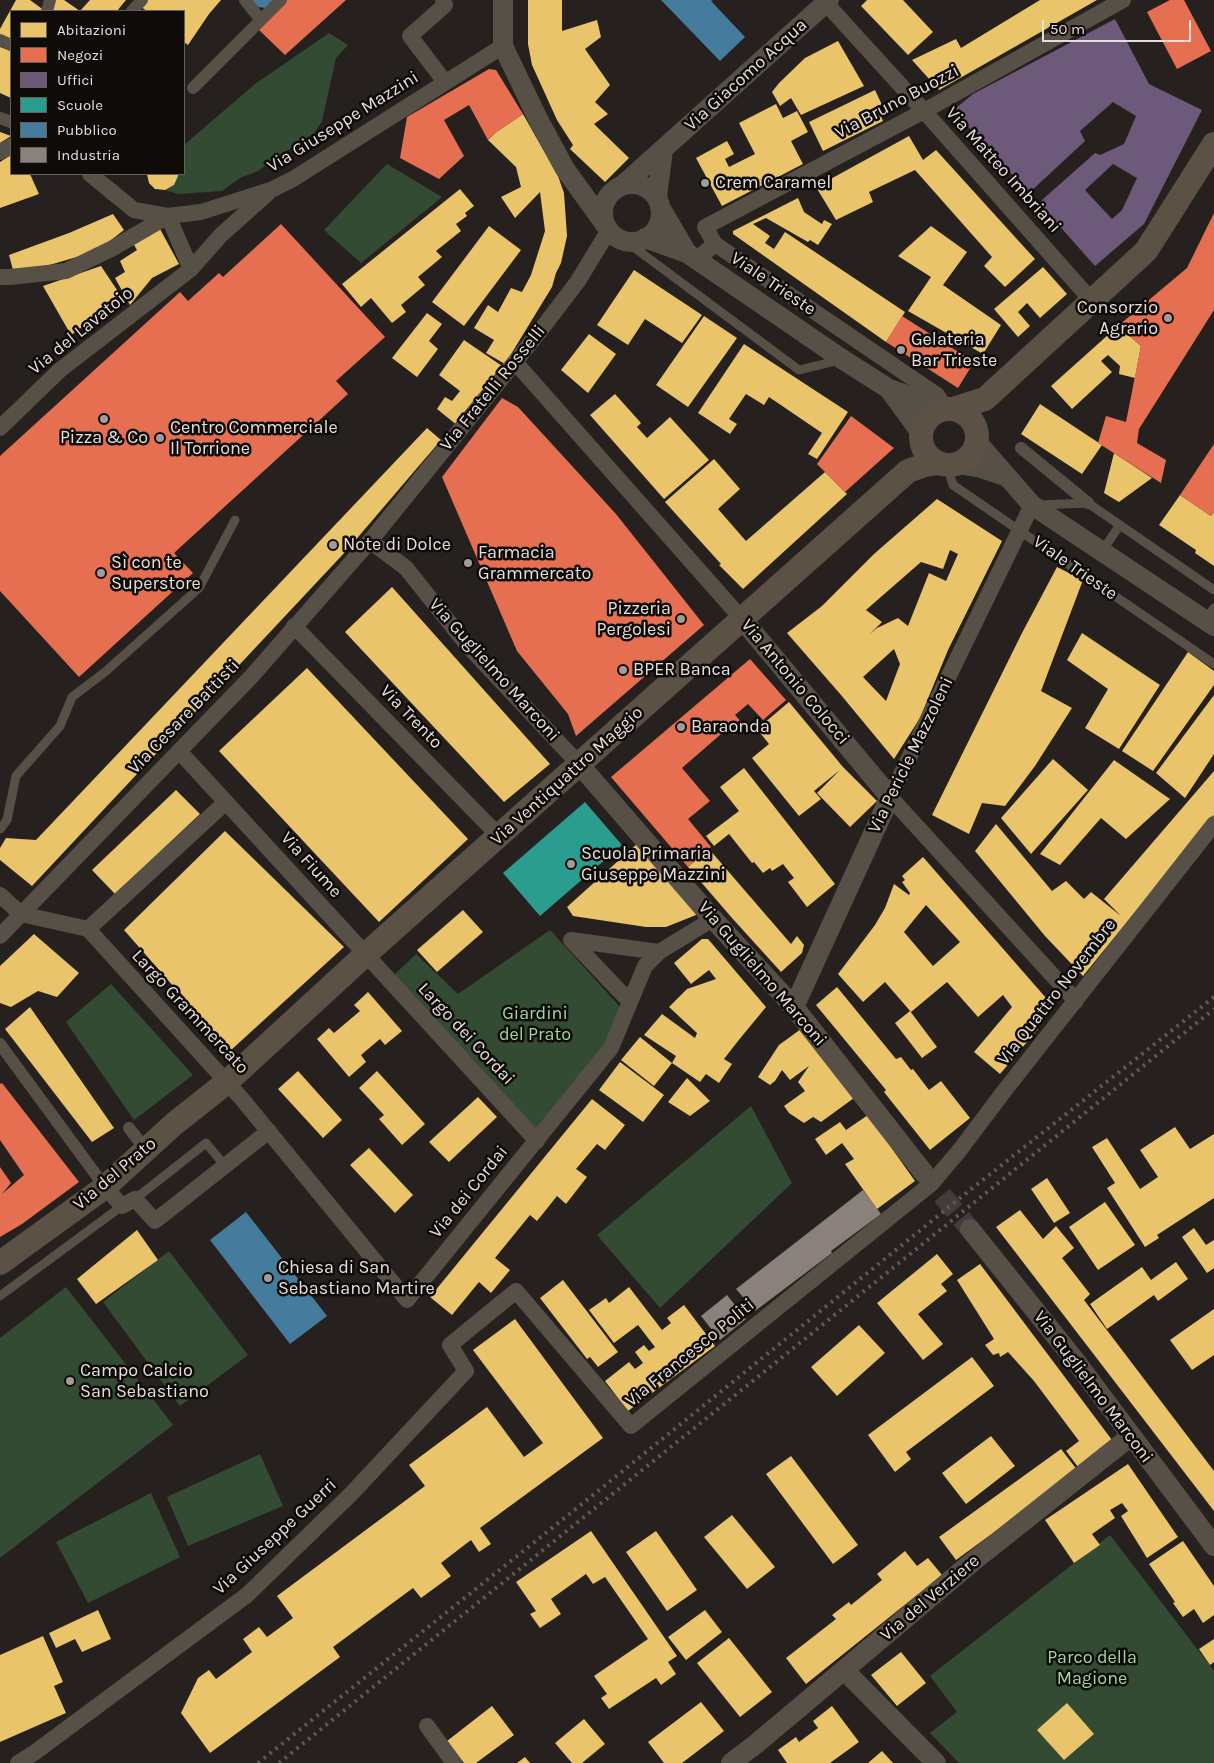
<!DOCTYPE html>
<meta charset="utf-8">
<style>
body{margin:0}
#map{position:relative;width:1214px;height:1763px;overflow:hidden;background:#26211e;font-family:Karla,sans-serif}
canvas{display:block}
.legend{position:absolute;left:10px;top:10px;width:175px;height:165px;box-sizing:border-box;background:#0f0b09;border:1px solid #655f5d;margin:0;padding:6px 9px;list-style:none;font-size:15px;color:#e5dedb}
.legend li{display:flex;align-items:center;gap:10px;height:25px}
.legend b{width:25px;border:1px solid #655f5d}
.scale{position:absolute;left:1042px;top:20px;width:149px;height:22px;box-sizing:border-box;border:2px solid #e5dedb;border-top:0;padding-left:6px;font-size:15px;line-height:18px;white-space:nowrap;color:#e5dedb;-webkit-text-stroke:4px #0f0b09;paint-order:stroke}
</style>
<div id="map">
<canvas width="1214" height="1763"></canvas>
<ul class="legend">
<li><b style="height:14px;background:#e9c46a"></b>Abitazioni</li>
<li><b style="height:14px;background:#e76f51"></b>Negozi</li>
<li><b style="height:14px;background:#6d597a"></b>Uffici</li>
<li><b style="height:14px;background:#2a9d8f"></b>Scuole</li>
<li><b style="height:14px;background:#457b9d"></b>Pubblico</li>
<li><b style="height:14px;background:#8a817c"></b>Industria</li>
</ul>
<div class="scale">50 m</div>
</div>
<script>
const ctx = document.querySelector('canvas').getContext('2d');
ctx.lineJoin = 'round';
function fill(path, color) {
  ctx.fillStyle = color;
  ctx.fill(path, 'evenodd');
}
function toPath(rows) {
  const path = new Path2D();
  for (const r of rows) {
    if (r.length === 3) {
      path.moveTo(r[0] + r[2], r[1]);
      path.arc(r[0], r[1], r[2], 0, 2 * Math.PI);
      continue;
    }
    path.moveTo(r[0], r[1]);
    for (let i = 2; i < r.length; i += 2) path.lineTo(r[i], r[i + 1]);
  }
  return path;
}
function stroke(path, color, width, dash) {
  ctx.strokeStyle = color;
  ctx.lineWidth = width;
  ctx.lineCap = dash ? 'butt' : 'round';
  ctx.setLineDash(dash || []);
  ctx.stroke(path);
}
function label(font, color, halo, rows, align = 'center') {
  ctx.font = font + ' Karla,sans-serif';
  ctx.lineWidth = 5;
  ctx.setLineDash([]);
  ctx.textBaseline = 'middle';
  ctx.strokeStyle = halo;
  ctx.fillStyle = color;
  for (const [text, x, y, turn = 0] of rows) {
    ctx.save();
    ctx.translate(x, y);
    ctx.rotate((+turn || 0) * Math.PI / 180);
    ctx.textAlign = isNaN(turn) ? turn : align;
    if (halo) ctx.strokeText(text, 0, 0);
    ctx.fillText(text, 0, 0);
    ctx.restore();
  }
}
fill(toPath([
 [329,33,348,45,336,58,322,121,313,135,278,156,258,171,240,178,222,191,178,194,165,190,174,185,178,174,184,174,184,145,255,84],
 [387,164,442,197,361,263,324,230],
 [550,930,622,1009,607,1046,537,1130,394,975,416,954,458,994],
 [111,984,193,1075,134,1120,66,1022],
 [751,1106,792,1183,660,1308,597,1235],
 [169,1251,248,1355,180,1406,103,1302],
 [66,1287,173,1425,0,1558,0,1338],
 [260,1454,283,1506,188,1546,167,1497],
 [151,1493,180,1557,88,1603,56,1542],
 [1110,1535,1214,1671,1214,1763,959,1763,930,1733,957,1712,930,1676]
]), '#344b33');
fill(toPath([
 [16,0,30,0,45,11,11,11,11,42,0,36,0,29],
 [53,0,64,0,80,11,90,0,126,0,117,11,52,11],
 [148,0,221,0,209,14,188,45,184,42,184,11,147,11,141,7],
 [528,0,562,0,562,31,597,20,601,37,585,49,610,85,595,102,608,114,594,124,629,158,605,182,570,149,573,145,557,120,532,65,528,44],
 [867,0,903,0,933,32,908,55,861,6],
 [1040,0,1097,0,939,90,912,60,956,39,961,48],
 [838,41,864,86,801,115,791,98,780,106,772,92,779,83,805,58],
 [0,47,11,51,11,98,0,93],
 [875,90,883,107,878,110,883,121,823,151,809,122],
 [776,104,783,118,797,111,808,132,791,141,803,164,722,206,696,158,727,141,734,154,725,159,729,167,755,154,739,123],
 [523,114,558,176,564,193,567,236,561,263,556,273,552,287,505,364,486,353,494,340,474,328,488,305,498,312,511,288,522,292,531,275,545,231,540,192,515,218,501,197,521,187,516,167,488,140,495,133],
 [0,132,11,136,0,143],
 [909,136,923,160,936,150,1035,259,1005,287,984,266,992,257,915,170,869,192,873,202,836,220,816,187],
 [11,155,11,174,30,174,39,194,0,208,0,162],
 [147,174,178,174,178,176,174,185,165,190,155,189,149,183],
 [460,189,474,206,465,213,467,216,456,224,461,231,436,251,442,257,418,277,425,285,401,305,406,312,392,323,371,298,361,307,342,284],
 [798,198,804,212,822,224,824,220,832,224,818,245,810,240,808,242,766,218,753,224,770,236,765,243,774,249,785,232,905,312,886,342,733,234,733,231],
 [113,214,124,230,97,251,36,269,13,270,9,255,69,233],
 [489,226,521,250,464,326,432,302],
 [931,226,967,252,943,285,1001,325,983,354,908,311,931,277,898,256],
 [160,229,179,264,152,278,130,305,115,278,125,272,120,261,137,250,133,243],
 [101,266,121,296,103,305,109,313,88,323,71,335,43,286],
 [1043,267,1067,294,1040,318,1027,303,1018,312,1030,326,1018,337,994,309],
 [634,270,702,315,682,343,645,319,628,345,597,325],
 [427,313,442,324,429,341,438,349,417,377,392,358],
 [704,316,737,338,688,407,656,385],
 [1118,326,1141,346,1135,378,1119,374,1120,366,1108,355,1101,361,1112,372,1072,409,1051,386],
 [589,334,616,354,588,393,561,370],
 [464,340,502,366,458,426,437,409,445,397,452,401,460,391,439,375],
 [744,344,848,412,817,459,808,454,822,433,769,397,764,405,746,394,729,419,737,424,730,434,698,413],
 [615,394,641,423,637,427,647,438,670,417,709,460,664,499,590,415],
 [1040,404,1102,445,1082,474,1021,434],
 [427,428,441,440,347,550,32,886,0,860,0,848,6,838,36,840],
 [1114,453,1152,478,1119,502,1104,493],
 [714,459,740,489,718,509,746,541,825,472,847,494,743,589,719,565,721,564,665,502],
 [1180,495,1211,516,1214,512,1214,566,1195,553,1196,550,1159,525],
 [937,499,1002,541,948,650,920,718,894,759,841,695,787,633,822,606,874,554],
 [950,550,958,554,946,581,929,573,908,626,898,618,877,628,869,635,882,622,866,610,921,562,943,569],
 [894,649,900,664,886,701,863,677],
 [1057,567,1083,580,1041,691,1072,708,1035,766,1005,806,982,803,969,834,932,815,1022,633],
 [392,587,550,764,504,802,345,632],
 [1082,633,1160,685,1119,749,1085,728,1108,689,1067,660],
 [1188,652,1214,671,1214,685,1153,771,1122,751],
 [307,668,468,839,379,922,219,751],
 [1214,695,1214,754,1185,798,1156,773],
 [789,702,843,767,877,801,850,827,817,793,840,770,814,791,821,799,799,816,752,758,769,744,757,729],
 [1053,759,1088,790,1031,854,1001,818],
 [1114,760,1170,799,1126,839,1101,818,1060,865,1040,854],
 [744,768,835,884,807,907,788,882,794,878,783,864,772,871,770,868,763,873,754,862,752,863,729,834,714,846,706,836,739,811,720,787],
 [1214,771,1214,815,1083,976,1045,936,975,851,996,824,1052,891,1066,881,1084,899,1091,892,1121,916,1104,899],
 [176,790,200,814,115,894,92,870],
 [225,831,344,947,230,1051,124,930],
 [638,843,695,910,696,915,666,927,646,927,573,916,567,907],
 [709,849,791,944,797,936,804,945,802,953,781,972,732,918,688,867],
 [923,857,1053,1006,1036,1027,1038,1029,1000,1074,974,1052,1012,1007,1003,995,978,1017,947,982,911,1012,885,982,863,1002,838,974,875,925,885,908,894,884,909,895,910,893,902,882,905,880,902,876],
 [926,905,960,942,933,966,904,932],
 [463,910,483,932,437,972,417,950],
 [34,934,79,973,57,997,38,991,11,1007,0,1003,0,966],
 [702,939,708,939,766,1007,738,1041,724,1059,732,1064,719,1083,706,1074,700,1082,672,1063,654,1086,621,1060,640,1037,672,1063,676,1056,644,1035,662,1014,695,1038,697,1033,669,1007,687,989,716,979,709,970,691,984,674,963],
 [837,987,896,1059,901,1057,911,1070,913,1069,929,1090,941,1081,970,1118,930,1150,884,1092,886,1090,816,1005],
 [368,992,402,1031,385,1045,380,1039,361,1055,366,1062,349,1077,317,1039,329,1028,334,1033,360,1011,354,1005],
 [30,1007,114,1128,92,1142,5,1029],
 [910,1011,937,1047,922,1058,895,1023],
 [801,1029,854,1098,821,1122,813,1117,804,1123,789,1113,784,1106,805,1091,798,1082,809,1066,790,1080,782,1070,775,1081,770,1085,758,1077,779,1045],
 [620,1062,664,1095,643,1122,599,1090],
 [298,1071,342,1120,323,1138,278,1089],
 [377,1071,425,1124,402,1145,379,1119,384,1115,359,1088],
 [687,1078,710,1101,690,1116,668,1102],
 [478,1097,497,1117,449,1162,429,1142],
 [592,1099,625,1125,605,1150,597,1144,576,1169,587,1177,566,1204,557,1196,537,1221,530,1215,495,1258,510,1270,491,1293,479,1282,452,1315,430,1297],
 [868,1115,915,1181,877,1209,845,1164,854,1159,842,1143,826,1155,815,1139,840,1122,846,1130],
 [1175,1127,1190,1149,1214,1134,1214,1198,1157,1235,1159,1238,1145,1247,1107,1188,1115,1183,1092,1147,1107,1138,1140,1189,1158,1177,1140,1150],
 [369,1148,413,1195,395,1213,350,1165],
 [1047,1178,1070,1213,1054,1223,1031,1189],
 [1105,1202,1135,1245,1098,1270,1069,1227],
 [1020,1210,1043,1239,1056,1226,1074,1248,1062,1258,1090,1294,1084,1300,1214,1471,1214,1511,996,1227],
 [1194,1228,1206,1245,1214,1240,1214,1268,1207,1273,1182,1237],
 [137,1230,158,1260,96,1304,77,1279],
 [937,1254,953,1274,941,1284,947,1291,918,1314,943,1344,923,1360,877,1303],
 [1176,1262,1188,1279,1158,1301,1154,1295,1107,1329,1090,1304,1142,1267,1151,1280],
 [980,1264,1112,1440,1078,1467,1066,1451,1079,1441,1034,1381,1008,1352,1000,1357,999,1353,993,1355,985,1345,994,1339,957,1280],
 [563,1280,618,1352,598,1367,590,1357,587,1359,540,1298],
 [629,1287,662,1330,671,1323,667,1318,684,1305,715,1346,628,1411,605,1381,629,1362,635,1369,643,1363,635,1352,644,1345,649,1351,655,1347,638,1325,614,1343,589,1310,606,1298,609,1303],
 [1214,1309,1214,1355,1192,1370,1170,1340],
 [515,1319,603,1438,480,1528,491,1544,479,1552,471,1540,441,1563,451,1576,421,1598,413,1588,333,1647,340,1657,210,1753,181,1713,198,1678,209,1670,216,1679,252,1652,243,1639,259,1627,267,1637,293,1618,277,1596,425,1486,409,1465,487,1407,524,1457,543,1443,473,1350],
 [859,1325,885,1353,837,1396,811,1367],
 [972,1357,994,1386,906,1452,911,1459,895,1472,868,1435],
 [991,1436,1015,1466,966,1504,942,1473],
 [1061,1449,1078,1471,956,1560,939,1537],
 [791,1456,858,1545,833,1564,766,1474],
 [1128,1464,1178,1537,1147,1558,1121,1516,1128,1511,1122,1503,1110,1510,1115,1518,1092,1534,1100,1545,1074,1563,1045,1520],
 [732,1515,775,1567,747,1589,704,1537],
 [591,1531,677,1656,668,1662,676,1674,661,1685,656,1678,609,1709,601,1698,607,1694,594,1676,648,1639,605,1577,593,1584,586,1574,551,1599,561,1614,540,1628,530,1614,536,1611,516,1582],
 [656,1531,697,1590,667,1611,626,1552],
 [1183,1541,1214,1586,1214,1615,1203,1623,1194,1609,1183,1617,1173,1603,1175,1602,1149,1564],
 [905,1551,917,1566,928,1558,942,1575,806,1684,786,1658,836,1619,832,1615,849,1602,851,1605,882,1580,877,1574],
 [98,1610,111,1639,82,1652,75,1639,56,1648,49,1633],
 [705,1610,722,1632,686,1660,668,1637],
 [43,1636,63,1682,54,1686,66,1713,0,1742,0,1655],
 [729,1638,772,1692,740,1717,697,1663],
 [1214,1639,1214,1662,1210,1665,1199,1649],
 [901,1652,926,1683,897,1706,871,1675],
 [701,1702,724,1731,682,1763,664,1763,648,1742],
 [1067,1703,1094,1734,1064,1760,1037,1730],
 [492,1706,514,1735,476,1763,464,1763,447,1741],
 [832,1706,859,1742,830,1763,787,1763,778,1750,796,1737,799,1742,818,1728,813,1721],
 [584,1719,605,1744,582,1763,572,1763,555,1743],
 [882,1751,893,1763,868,1763],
 [525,1757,530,1763,517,1763]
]), '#e9c46a');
fill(toPath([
 [285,0,346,0,285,55,259,30],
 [1170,0,1184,0,1211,51,1177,69,1147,12],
 [489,69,496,70,523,114,495,133,488,140,469,105,444,120,464,156,439,179,400,158,407,117],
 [1214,213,1214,310,1139,429,1137,443,1166,460,1161,483,1098,443,1106,416,1126,422,1141,346,1118,326,1187,268],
 [281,224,385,337,336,381,348,394,174,553,193,573,79,677,0,591,0,456,180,292,188,301,219,273,223,277],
 [902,316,974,362,958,388,886,342],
 [502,398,518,407,616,514,704,625,576,736,568,714,517,651,442,477],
 [851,416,894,448,845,492,817,464],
 [1214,444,1214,512,1211,516,1180,495],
 [750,659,786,700,763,720,748,704,735,715,745,726,734,735,728,728,682,768,710,801,688,819,711,847,688,867,611,777],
 [2,1083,79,1182,22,1224,0,1237,0,1167,11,1183,2,1194,24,1175,0,1140,0,1084]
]), '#e76f51');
fill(toPath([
 [1115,19,1149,84,1202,110,1144,224,1095,266,1040,204,1042,200,1095,153,1100,155,1124,144,1136,116,1113,102,1080,131,1085,141,1029,193,961,119,956,108,973,94],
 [1113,164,1137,178,1122,210,1112,219,1085,190]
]), '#6d597a');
fill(toPath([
 [585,802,622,845,540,916,503,873]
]), '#2a9d8f');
fill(toPath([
 [252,0,273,0,265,8,258,7],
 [661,0,713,0,711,1,745,37,720,61],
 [246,1212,327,1316,290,1344,210,1240]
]), '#457b9d');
fill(toPath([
 [863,1190,881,1214,831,1251,832,1253,755,1311,736,1289],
 [727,1295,746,1319,720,1340,701,1316]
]), '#8a817c');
stroke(toPath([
 [923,1172,970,1229]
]), '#433d3a', 20, [20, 10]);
stroke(toPath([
 [624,240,799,370,840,360],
 [947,465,953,485,1214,664],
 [1039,505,1088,503,1214,590],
 [1102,551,1120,525],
 [1206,620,1214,608],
 [0,829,7,820,16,776,60,726,72,697,105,672,199,588,235,520],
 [135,1199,206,1143,225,1166],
 [0,1296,122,1206]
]), '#575047', 9);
stroke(toPath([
 [245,0,260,19],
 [47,11,50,0],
 [132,11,142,0],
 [0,40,11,45],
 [193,88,281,0],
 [0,118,11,122],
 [1021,448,1088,503],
 [0,1044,105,1187],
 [129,1128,146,1150]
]), '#575047', 12);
stroke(toPath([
 [443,0,445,5,410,36,445,82],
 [823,0,924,111,1092,301],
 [0,152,11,146],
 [90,174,134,210,168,216,201,212,273,189,293,179,503,46],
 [715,244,705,227,924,111,1123,0],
 [697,259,715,244,937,395,946,409],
 [0,277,10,277,66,271,113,248,168,216,191,269],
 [515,362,742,619],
 [0,428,60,370,191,269,221,235,268,193],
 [1032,505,890,797,1076,1001],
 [370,541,406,568,468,646,579,764],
 [294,626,499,836],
 [179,751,537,1141],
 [0,895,21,914],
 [21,914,88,929,242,1099,407,1300,611,1048,645,966,659,952,713,919],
 [88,929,226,802],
 [0,936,251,677,370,541,540,331,578,281,609,230],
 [630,1002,571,940,659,952],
 [105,1187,122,1206,135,1199,155,1221,269,1131],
 [427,1726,454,1763],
 [18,1763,34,1753,247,1595,352,1493,466,1371,450,1345,516,1291,631,1426,931,1184,959,1151,1005,1090,1214,824]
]), '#575047', 16);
stroke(toPath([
 [503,0,503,46,538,119,565,169,609,230],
 [632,213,29],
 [623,185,829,0],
 [657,197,663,150],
 [660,207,687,253],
 [645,238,687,253,842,359,889,389,915,398,937,411],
 [889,389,921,433],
 [977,442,1032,505,1214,626],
 [957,464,981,468,1005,476],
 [742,619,890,797,794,1007],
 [579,764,713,919,794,1007,923,1172],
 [970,1229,1074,1359,1214,1546],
 [844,1670,936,1763],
 [731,1763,756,1744,971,1563,1131,1436]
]), '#575047', 20);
stroke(toPath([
 [953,409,985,399,1146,251,1214,144],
 [949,437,28],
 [0,1263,105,1187,174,1124,227,1082,366,954,908,471,925,465,938,463]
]), '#5b5144', 24);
stroke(toPath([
 [258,1763,572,1512,965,1194,1214,997],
 [279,1763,1214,1009]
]), '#615b55', 4, [2.5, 5]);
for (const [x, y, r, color] of [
 [705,183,5,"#a29c99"],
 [1168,318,5,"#a29c99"],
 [901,350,5,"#a29c99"],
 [104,419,5,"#a29c99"],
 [160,438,5,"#a29c99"],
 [333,545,5,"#a29c99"],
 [468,563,5,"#a29c99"],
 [101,573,5,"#a29c99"],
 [681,619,5,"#a29c99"],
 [623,670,5,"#a29c99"],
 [681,727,5,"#a29c99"],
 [571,864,5,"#a29c99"],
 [268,1278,5,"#a29c99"],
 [70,1381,5,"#a29c99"]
]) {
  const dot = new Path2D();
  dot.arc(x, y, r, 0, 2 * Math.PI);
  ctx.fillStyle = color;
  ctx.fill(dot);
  stroke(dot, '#0f0b09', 2);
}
label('18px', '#e5dedb', '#0f0b09', [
 ["Via Giacomo Acqua",746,75,-42],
 ["Via Bruno Buozzi",897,102,-28],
 ["Via Giuseppe Mazzini",343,122,-32],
 ["Via Matteo Imbriani",1003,170,48],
 ["Viale Trieste",773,284,34],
 ["Via del Lavatoio",81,331,-39],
 ["Via Fratelli Rosselli",493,388,-51],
 ["Viale Trieste",1075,568,35],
 ["Via Guglielmo Marconi",494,670,48],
 ["Via Antonio Colocci",795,682,50],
 ["Via Cesare Battisti",184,717,-46],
 ["Via Trento",411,717,46],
 ["Via Pericle Mazzoleni",911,755,-64],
 ["Via Ventiquattro Maggio",567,776,-42],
 ["Via Fiume",311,865,48],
 ["Via Guglielmo Marconi",762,974,49],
 ["Via Quattro Novembre",1057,992,-52],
 ["Largo Grammercato",190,1012,47],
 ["Largo dei Cordai",466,1034,47],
 ["Via del Prato",115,1174,-40],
 ["Via dei Cordai",469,1192,-51],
 ["Via Francesco Politi",690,1353,-39],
 ["Via Guglielmo Marconi",1093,1387,53],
 ["Via Giuseppe Guerri",275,1537,-43],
 ["Via del Verziere",930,1598,-40]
]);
label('18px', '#e5dedb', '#0f0b09', [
 ["Crem Caramel",715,183],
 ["Consorzio",1158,308,"right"],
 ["Agrario",1158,329,"right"],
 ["Gelateria",911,340],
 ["Bar Trieste",911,361],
 ["Centro Commerciale",170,428],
 ["Il Torrione",170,449],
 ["Pizza & Co",104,438,"center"],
 ["Note di Dolce",343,545],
 ["Farmacia",478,553],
 ["Grammercato",478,574],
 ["Sì con te",111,563],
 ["Superstore",111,584],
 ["Pizzeria",671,609,"right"],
 ["Pergolesi",671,630,"right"],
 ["BPER Banca",633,670],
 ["Baraonda",691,727],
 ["Scuola Primaria",581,854],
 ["Giuseppe Mazzini",581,875],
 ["Chiesa di San",278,1268],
 ["Sebastiano Martire",278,1289],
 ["Campo Calcio",80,1371],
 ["San Sebastiano",80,1392]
], 'left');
label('18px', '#9fd79e', '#0f0b09', [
 ["Giardini",535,1014],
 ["del Prato",535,1035],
 ["Parco della",1092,1658],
 ["Magione",1092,1679]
]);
</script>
